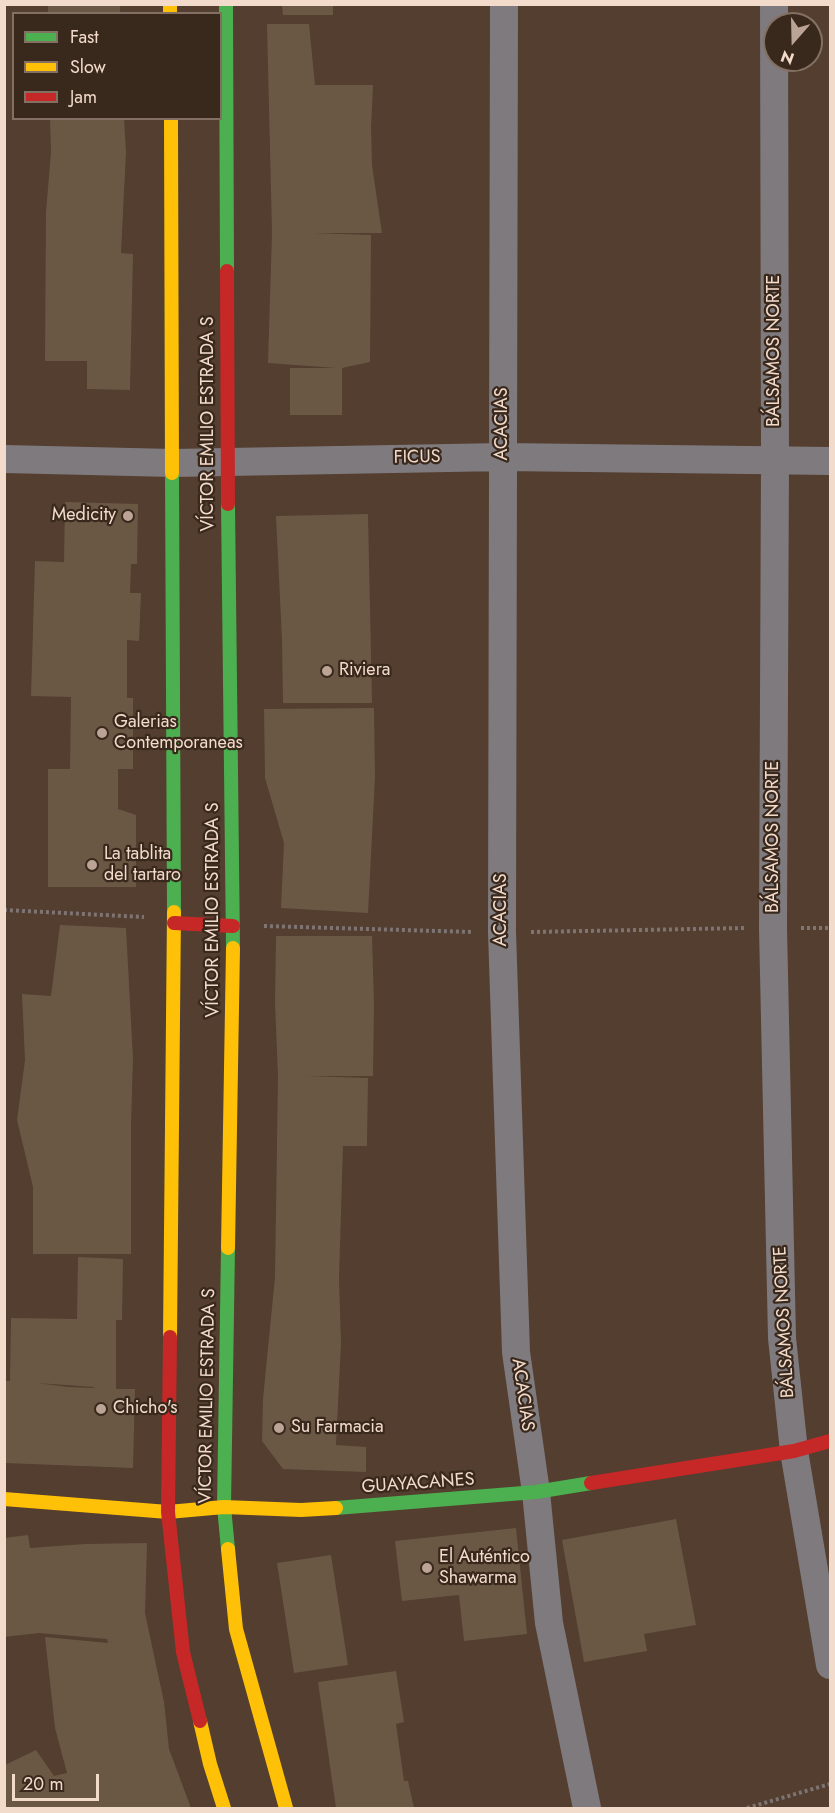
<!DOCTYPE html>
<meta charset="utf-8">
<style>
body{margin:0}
#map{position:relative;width:835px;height:1813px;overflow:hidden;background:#533e2f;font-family:Jost,sans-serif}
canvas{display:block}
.frame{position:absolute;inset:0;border:6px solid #f3dbcc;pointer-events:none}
.legend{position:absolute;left:12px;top:12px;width:210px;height:108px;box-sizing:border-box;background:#39281c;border:2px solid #837062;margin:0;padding:8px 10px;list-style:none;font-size:18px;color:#f3dbcc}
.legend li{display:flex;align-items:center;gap:12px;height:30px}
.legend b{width:30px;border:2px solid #837062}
.north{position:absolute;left:763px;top:12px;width:60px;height:60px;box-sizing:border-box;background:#39281c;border:2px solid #837062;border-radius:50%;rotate:200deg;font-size:16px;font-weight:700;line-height:24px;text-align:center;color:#f3dbcc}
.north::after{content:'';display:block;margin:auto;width:21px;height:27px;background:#bba495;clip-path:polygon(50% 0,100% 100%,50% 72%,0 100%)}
.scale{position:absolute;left:12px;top:1774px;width:87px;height:27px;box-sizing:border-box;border:3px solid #f3dbcc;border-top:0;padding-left:8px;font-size:18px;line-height:21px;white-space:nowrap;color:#f3dbcc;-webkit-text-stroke:4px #39281c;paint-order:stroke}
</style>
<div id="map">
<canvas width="835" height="1813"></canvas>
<div class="frame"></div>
<ul class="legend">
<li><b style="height:8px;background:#4caf50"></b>Fast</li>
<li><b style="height:8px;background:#ffc107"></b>Slow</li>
<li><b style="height:8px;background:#c62828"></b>Jam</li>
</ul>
<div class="north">N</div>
<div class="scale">20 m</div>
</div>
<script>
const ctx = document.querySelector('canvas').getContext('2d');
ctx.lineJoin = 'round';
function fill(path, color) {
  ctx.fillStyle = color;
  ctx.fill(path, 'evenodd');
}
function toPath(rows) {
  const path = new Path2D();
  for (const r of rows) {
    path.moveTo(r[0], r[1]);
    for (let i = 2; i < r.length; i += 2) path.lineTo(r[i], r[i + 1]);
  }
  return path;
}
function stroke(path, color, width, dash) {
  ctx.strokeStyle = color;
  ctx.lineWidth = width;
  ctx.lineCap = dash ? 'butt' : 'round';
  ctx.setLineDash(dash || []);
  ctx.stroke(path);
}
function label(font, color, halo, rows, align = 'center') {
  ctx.font = font + ' Jost,sans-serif';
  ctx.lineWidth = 4.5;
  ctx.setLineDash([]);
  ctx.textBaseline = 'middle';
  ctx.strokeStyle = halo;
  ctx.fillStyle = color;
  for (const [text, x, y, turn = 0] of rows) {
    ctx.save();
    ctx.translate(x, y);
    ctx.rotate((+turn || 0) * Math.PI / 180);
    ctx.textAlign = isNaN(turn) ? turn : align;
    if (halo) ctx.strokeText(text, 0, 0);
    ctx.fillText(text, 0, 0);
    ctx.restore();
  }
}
fill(toPath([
 [48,4,120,4,120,14,48,14],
 [282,4,333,4,333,15,283,15],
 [267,24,309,24,315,85,373,85,371,127,372,165,382,233,313,233,371,235,370,362,342,368,342,415,290,415,290,368,336,368,268,363,272,233],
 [50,118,124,118,126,152,121,253,133,254,130,390,87,389,87,361,45,361,46,212,51,152],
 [65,502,138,504,137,564,131,564,130,593,141,593,139,641,127,640,127,698,133,698,133,769,118,769,118,809,136,815,136,887,48,887,48,769,70,769,71,697,31,696,35,561,64,562],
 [368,514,372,703,283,703,282,640,276,516],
 [374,708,375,777,368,913,281,908,284,843,265,778,264,709],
 [60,925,126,928,133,1059,131,1124,131,1254,33,1254,33,1187,17,1120,25,1060,22,994,51,996],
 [276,936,372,936,374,1004,373,1076,305,1076,368,1078,367,1146,343,1146,339,1278,341,1343,336,1445,366,1447,366,1472,283,1469,262,1441,263,1399,275,1277,278,1076,275,1002],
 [78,1257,123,1259,122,1320,116,1320,116,1389,135,1389,133,1468,5,1463,5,1381,10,1381,11,1318,77,1319],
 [37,1383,94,1387,94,1388,68,1387],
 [676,1519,696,1625,644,1634,647,1651,584,1662,562,1540],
 [516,1528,527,1634,464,1641,459,1595,402,1601,395,1541],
 [28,1535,30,1548,85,1544,147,1543,145,1613,164,1702,169,1749,191,1808,5,1808,5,1765,36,1750,54,1776,67,1773,55,1728,45,1637,108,1643,107,1639,39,1633,4,1637,4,1563,6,1563,4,1538],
 [331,1555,348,1665,294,1673,277,1563],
 [396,1671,404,1722,396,1724,404,1781,408,1781,414,1808,336,1808,318,1682]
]), '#6a5845');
stroke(toPath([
 [4,910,144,917],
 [264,926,473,932],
 [801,928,830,928],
 [531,932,746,928],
 [747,1808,830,1784]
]), '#7d7473', 4, [3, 3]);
stroke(toPath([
 [504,4,502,932,516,1352,536,1492,549,1623,587,1808],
 [774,4,775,461,773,928,782,1338,794,1451,830,1665],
 [4,459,173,463,503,457,830,461]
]), '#7f7a7e', 28);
stroke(toPath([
 [226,4,227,271],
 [172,473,174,912],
 [228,504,233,948],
 [228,1248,224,1507,228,1549],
 [336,1508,536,1492,591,1483]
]), '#4caf50', 14);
stroke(toPath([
 [170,4,170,14],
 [171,118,172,473],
 [228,1248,233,948],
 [170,1337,174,912],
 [4,1499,168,1512,224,1507,301,1510,336,1508],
 [228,1549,236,1629,286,1808],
 [200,1721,210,1764,224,1808]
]), '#ffc107', 14);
stroke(toPath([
 [227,271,228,504],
 [174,923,233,926],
 [170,1337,168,1512,183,1652,200,1721],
 [591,1483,794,1451,830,1441]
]), '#c62828', 14);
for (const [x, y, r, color] of [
 [128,516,6,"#bba495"],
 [327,671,6,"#bba495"],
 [102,733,6,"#bba495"],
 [92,865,6,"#bba495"],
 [101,1409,6,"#bba495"],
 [279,1428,6,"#bba495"],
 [427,1568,6,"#bba495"]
]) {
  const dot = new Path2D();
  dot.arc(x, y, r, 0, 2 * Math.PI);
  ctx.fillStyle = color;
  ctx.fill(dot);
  stroke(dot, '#39281c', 2);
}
label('18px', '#f3dbcc', '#39281c', [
 ["BÁLSAMOS NORTE",775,351,-90],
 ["VÍCTOR EMILIO ESTRADA S",209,424,-90],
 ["ACACIAS",503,424,-90],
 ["FICUS",417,458,-1],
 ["BÁLSAMOS NORTE",774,837,-90],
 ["VÍCTOR EMILIO ESTRADA S",214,910,-90],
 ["ACACIAS",502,910,-90],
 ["BÁLSAMOS NORTE",785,1322,-93],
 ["ACACIAS",522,1395,82],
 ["VÍCTOR EMILIO ESTRADA S",208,1396,-89],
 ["GUAYACANES",418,1484,-4]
]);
label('18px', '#f3dbcc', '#39281c', [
 ["Medicity",116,516,"right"],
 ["Riviera",339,671],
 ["Galerias",114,723],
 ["Contemporaneas",114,744],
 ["La tablita",104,855],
 ["del tartaro",104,876],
 ["Chicho's",113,1409],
 ["Su Farmacia",291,1428],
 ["El Auténtico",439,1558],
 ["Shawarma",439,1579]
], 'left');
</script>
